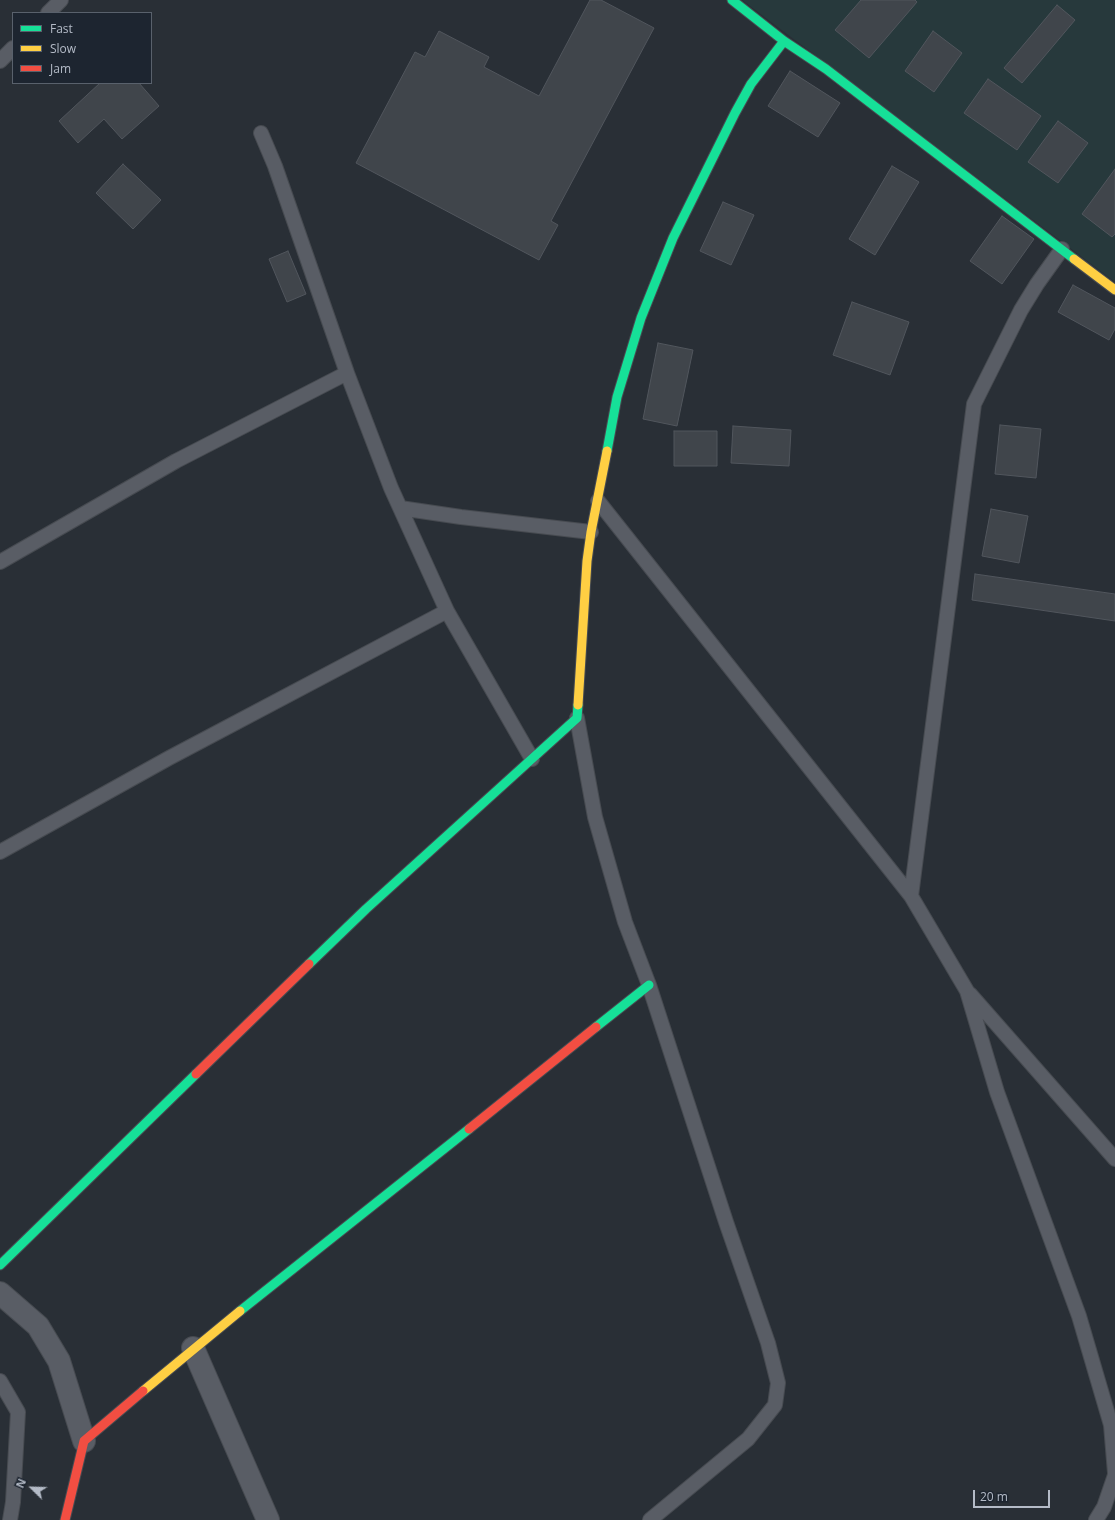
<!DOCTYPE html>
<style>
body{margin:0}
#map{position:relative;width:1115px;height:1520px;overflow:hidden;background:#292f36;font-family:"Open Sans",sans-serif}
canvas{display:block}
.legend{position:absolute;left:12px;top:12px;width:140px;height:72px;box-sizing:border-box;background:#1d2530;border:1px solid #59616c;margin:0;padding:5px 7px;list-style:none;font-size:12px;color:#b4bbc7}
.legend li{display:flex;align-items:center;gap:8px;height:20px}
.legend b{width:20px;border:1px solid #59616c}
.north{position:absolute;left:12px;top:1468px;width:40px;height:40px;-webkit-text-stroke:3px #1d2530;paint-order:stroke;rotate:293deg;font-size:11px;font-weight:700;line-height:16px;text-align:center;color:#b4bbc7}
.north::after{content:'';display:block;margin:auto;width:14px;height:18px;background:#b4bbc7;clip-path:polygon(50% 0,100% 100%,50% 72%,0 100%)}
.scale{position:absolute;left:973px;top:1490px;width:77px;height:18px;box-sizing:border-box;border:2px solid #b4bbc7;border-top:0;padding-left:5px;font-size:12px;line-height:14px;white-space:nowrap;color:#b4bbc7;-webkit-text-stroke:3px #1d2530;paint-order:stroke}
</style>
<div id="map">
<canvas width="1115" height="1520"></canvas>
<ul class="legend">
<li><b style="height:5px;background:#16e098"></b>Fast</li>
<li><b style="height:5px;background:#ffcf43"></b>Slow</li>
<li><b style="height:5px;background:#f24e42"></b>Jam</li>
</ul>
<div class="north">N</div>
<div class="scale">20 m</div>
</div>
<script>
const ctx = document.querySelector('canvas').getContext('2d');
ctx.lineJoin = 'round';
function fill(path, color) {
  ctx.fillStyle = color;
  ctx.fill(path, 'evenodd');
}
function toPath(rows) {
  const path = new Path2D();
  for (const r of rows) {
    path.moveTo(r[0], r[1]);
    for (let i = 2; i < r.length; i += 2) path.lineTo(r[i], r[i + 1]);
  }
  return path;
}
function stroke(path, color, width, dash) {
  ctx.strokeStyle = color;
  ctx.lineWidth = width;
  ctx.lineCap = dash ? 'butt' : 'round';
  ctx.setLineDash(dash || []);
  ctx.stroke(path);
}
fill(toPath([
 [742,0,1115,0,1115,282]
]), '#27393c');
const building = toPath([
 [590,0,601,0,654,28,551,221,558,225,539,260,356,163,415,52,425,57,439,31,489,57,484,67,539,96,590,0],
 [861,0,915,0,917,2,869,58,835,30,861,0],
 [1057,5,1075,20,1022,83,1004,68,1057,5],
 [933,31,962,53,934,92,905,71,933,31],
 [790,71,840,103,818,137,768,106,790,71],
 [988,79,1041,116,1017,150,964,113,988,79],
 [100,83,139,83,159,106,122,139,104,119,78,143,59,121,100,83],
 [1058,121,1088,143,1058,183,1028,162,1058,121],
 [123,164,161,200,133,229,96,193,123,164],
 [892,166,919,182,875,255,849,239,892,166],
 [1115,169,1115,234,1112,237,1082,214,1115,169],
 [723,202,754,215,731,265,700,251,723,202],
 [1002,216,1034,239,1002,284,970,261,1002,216],
 [288,251,306,294,287,302,269,259,288,251],
 [1073,285,1115,308,1115,329,1109,340,1058,312,1073,285],
 [852,302,909,322,890,375,833,355,852,302],
 [658,343,693,350,677,426,643,419,658,343],
 [1000,425,1041,429,1036,478,995,474,1000,425],
 [733,426,791,430,789,466,731,463,733,426],
 [674,431,717,431,717,466,674,466,674,431],
 [991,509,1028,516,1019,563,982,556,991,509],
 [975,574,1115,594,1115,621,972,600,975,574]
]);
fill(building, '#40454b');
stroke(building, '#51565d', 1);
const lane = toPath([
 [48,13,61,0],
 [0,61,13,48],
 [261,133,275,166,347,373,391,488,447,611,532,759],
 [598,501,911,896,967,991,997,1092,1079,1316,1111,1425,1115,1473],
 [400,508,461,517,591,532],
 [0,562,176,461,347,373],
 [577,718,595,817,625,922,649,985,726,1222,768,1343,778,1383,775,1405,748,1439,650,1520],
 [0,852,169,758,447,611],
 [911,896,974,404,1021,310,1037,284,1062,249],
 [970,994,1115,1159],
 [0,1381,18,1412,13,1502,10,1520],
 [1096,1520,1104,1507,1115,1475]
]);
const street = toPath([
 [0,1293,38,1326,59,1361,84,1441],
 [193,1348,268,1520]
]);
const fast = toPath([
 [732,0,784,41,826,69,1074,259],
 [607,451,617,397,641,318,673,238,735,113,751,84,784,41],
 [309,964,366,909,577,718,578,705],
 [596,1027,649,985],
 [0,1265,196,1074],
 [240,1311,469,1129]
]);
const slow = toPath([
 [1074,259,1115,290],
 [578,705,587,561,591,532,607,451],
 [143,1391,240,1311]
]);
const jam = toPath([
 [196,1074,309,964],
 [469,1129,596,1027],
 [65,1520,84,1441,143,1391]
]);
stroke(lane, '#474b51', 16);
stroke(street, '#474b51', 24);
stroke(fast, '#474b51', 11);
stroke(slow, '#474b51', 11);
stroke(jam, '#474b51', 11);
stroke(lane, '#595d65', 14);
stroke(street, '#595d65', 22);
stroke(fast, '#16e098', 9);
stroke(slow, '#ffcf43', 9);
stroke(jam, '#f24e42', 9);
</script>
